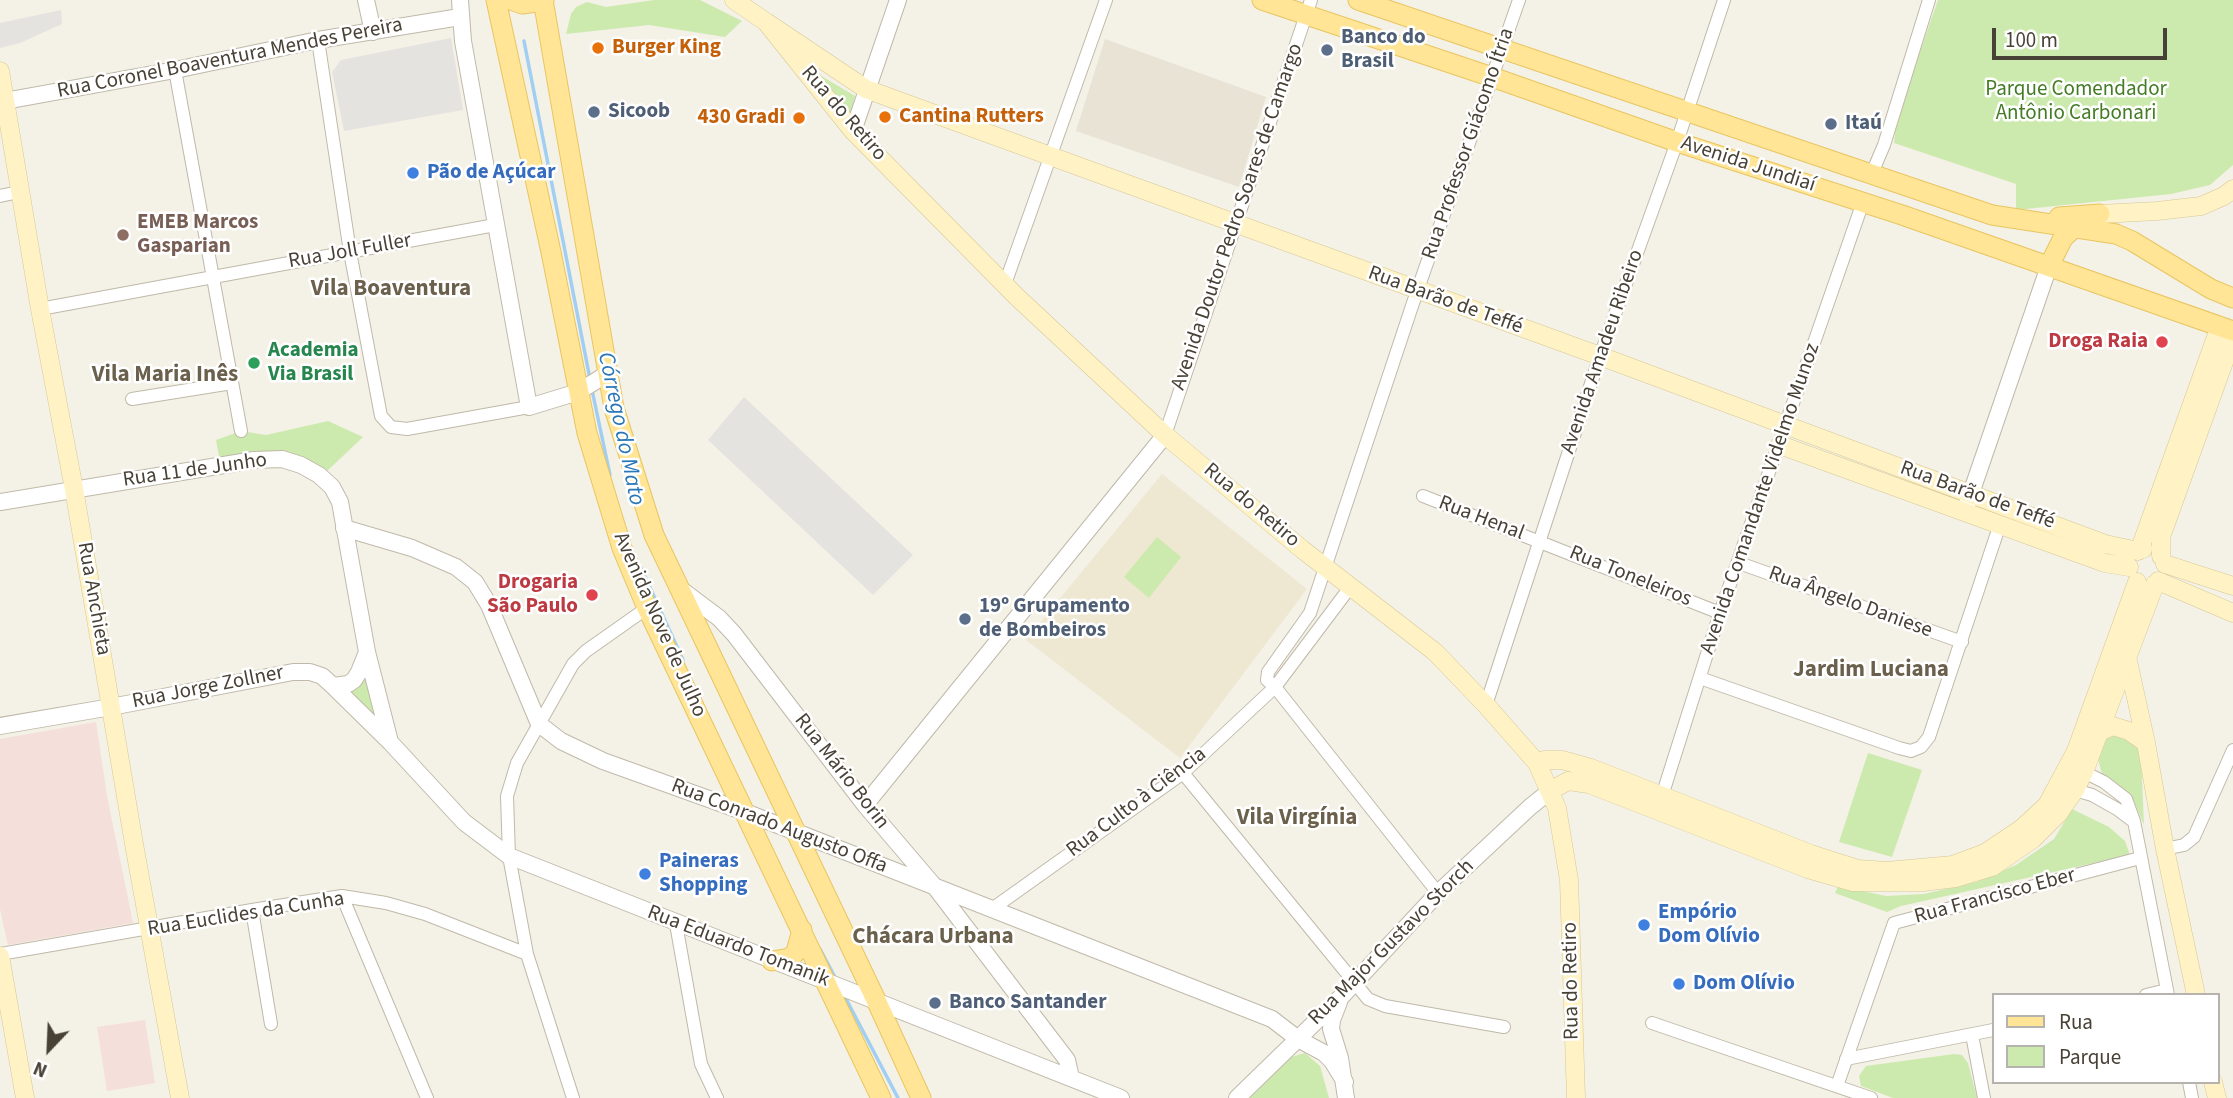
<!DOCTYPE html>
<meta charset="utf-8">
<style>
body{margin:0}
#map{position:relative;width:2233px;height:1098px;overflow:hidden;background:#f4f1e7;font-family:"Source Sans 3",sans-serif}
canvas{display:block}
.legend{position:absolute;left:1992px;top:993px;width:228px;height:91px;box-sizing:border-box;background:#fff;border:2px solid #b6b3af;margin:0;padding:9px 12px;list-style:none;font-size:21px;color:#484136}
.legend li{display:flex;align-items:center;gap:14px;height:35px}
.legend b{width:35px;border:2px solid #b6b3af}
.north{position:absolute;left:14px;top:1014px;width:70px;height:70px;-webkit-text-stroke:5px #fff;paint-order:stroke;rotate:203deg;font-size:19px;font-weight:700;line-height:28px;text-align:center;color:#484136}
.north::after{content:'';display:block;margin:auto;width:24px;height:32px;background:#484136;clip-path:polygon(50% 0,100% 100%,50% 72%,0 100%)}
.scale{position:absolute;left:1992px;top:28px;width:175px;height:32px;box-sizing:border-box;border:4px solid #484136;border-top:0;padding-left:9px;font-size:21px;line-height:24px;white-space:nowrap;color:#484136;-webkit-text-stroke:5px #fff;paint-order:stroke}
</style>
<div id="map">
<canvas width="2233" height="1098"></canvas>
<ul class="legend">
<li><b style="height:9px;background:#ffe595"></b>Rua</li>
<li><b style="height:19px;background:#cdeaae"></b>Parque</li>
</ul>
<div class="north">N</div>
<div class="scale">100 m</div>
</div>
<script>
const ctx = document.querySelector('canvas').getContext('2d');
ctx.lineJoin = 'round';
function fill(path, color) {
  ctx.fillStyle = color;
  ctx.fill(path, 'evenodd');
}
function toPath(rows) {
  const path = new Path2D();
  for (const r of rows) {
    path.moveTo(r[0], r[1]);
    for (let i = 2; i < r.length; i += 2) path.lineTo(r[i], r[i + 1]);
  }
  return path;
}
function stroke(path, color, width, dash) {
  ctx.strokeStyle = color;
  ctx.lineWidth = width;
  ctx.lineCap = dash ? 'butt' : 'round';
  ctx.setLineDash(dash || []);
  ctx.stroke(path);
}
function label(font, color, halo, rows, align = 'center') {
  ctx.font = font + ' "Source Sans 3",sans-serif';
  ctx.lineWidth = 5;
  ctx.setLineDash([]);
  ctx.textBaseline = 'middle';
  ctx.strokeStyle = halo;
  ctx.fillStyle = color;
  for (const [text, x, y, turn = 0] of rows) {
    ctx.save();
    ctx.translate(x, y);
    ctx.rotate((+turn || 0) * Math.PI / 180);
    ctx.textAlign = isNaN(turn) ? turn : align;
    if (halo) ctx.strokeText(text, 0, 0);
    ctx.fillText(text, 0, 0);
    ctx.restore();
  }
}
fill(toPath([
 [1105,39,1266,97,1239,187,1076,131]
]), '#e8e3d5');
fill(toPath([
 [1162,474,1307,589,1180,758,1026,640]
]), '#eee7d1');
fill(toPath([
 [96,722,107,796,133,923,8,945,0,909,0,739],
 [145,1020,155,1083,107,1091,97,1027]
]), '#f5dfda');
fill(toPath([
 [654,0,700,0,742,21,725,37,649,25,566,34,571,14,576,7,587,2,606,7],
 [1938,0,2233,0,2233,165,2210,185,2171,194,2016,210,2016,184,1894,143,1897,117],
 [813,71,855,96,849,118],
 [328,421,363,437,325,473,271,452,220,462,216,440,241,431,266,435],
 [1157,537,1181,557,1149,598,1124,577],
 [367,667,380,721,343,689],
 [2115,734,2136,739,2141,758,2144,825,2134,801,2117,784,2102,774,2097,755,2104,738],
 [1868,753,1922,770,1892,857,1839,842],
 [2072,809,2109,827,2125,841,2130,855,1901,906,1887,912,1835,893,1838,886,1886,896,1924,894,1976,882,2016,865,2054,839],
 [1305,1053,1320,1066,1329,1098,1250,1098,1291,1057],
 [1954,1054,1962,1055,1968,1063,1977,1098,1893,1098,1861,1086,1859,1076,1866,1066]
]), '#cdeaae');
fill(toPath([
 [61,10,62,24,20,43,0,48,0,23],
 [451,38,463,110,344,131,332,72,341,60],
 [744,397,913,555,873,595,708,440]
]), '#e5e3df');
stroke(toPath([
 [524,41,590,379],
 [592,390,610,475],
 [641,568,683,660],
 [820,949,836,979],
 [844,995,898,1098]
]), '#a1cff3', 3.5);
const minor = toPath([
 [318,40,350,252,381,416,391,427,407,429,529,407],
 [175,70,241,431],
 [1872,173,1884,145,1929,0],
 [0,196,19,192],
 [1005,284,1106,0],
 [40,309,495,225],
 [132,399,232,383],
 [1165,435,1311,0],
 [1423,496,1720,613],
 [1739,563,1962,642],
 [1700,678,1899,748,1911,751,1921,747,1929,737,2000,524],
 [1486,705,1600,356,1677,142,1724,0],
 [2084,772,2104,782,2126,799,2134,821,2168,995],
 [1183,773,1368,999,1385,1006,1504,1027],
 [2075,790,2092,795,2117,809,2133,821],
 [1662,796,1720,613,1863,202],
 [2165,849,2184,845,2194,837,2233,750],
 [1438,893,1275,687,1267,680,1268,672,1310,613,1413,303,1519,0],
 [342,896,427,1098],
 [992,909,1183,773,1275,687,1351,586],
 [252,910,271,1024],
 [676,924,701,1064,717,1098],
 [0,954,252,910,342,896,386,903,425,914,527,954],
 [2146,995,2167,990],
 [1652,1023,1871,1098],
 [1972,1035,1984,1098],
 [1846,1059,1993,1030],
 [2189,1082,2192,1098],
 [1837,1086,1894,923,2140,858],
 [573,1098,527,954,509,856,507,796,517,763,573,664,586,651,647,608]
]);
const tertiary = toPath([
 [366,0,373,32],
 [460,0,463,41,529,407,578,392,607,374],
 [0,102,175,70,318,40,460,17],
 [853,131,898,0],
 [0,502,254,460,282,459,301,465,319,475,332,487,340,502,367,652,390,742],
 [1967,505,2049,266],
 [344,528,412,548,456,567,475,582,489,605,539,724,561,741,603,761,745,812,1272,1019,1298,1039,1324,1053,1332,1061,1345,1082],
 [679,588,719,618,734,634,865,805,935,887,1067,1060,1071,1078],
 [333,686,348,684,354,680,359,672,367,652],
 [0,726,111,707,293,672,310,672,322,676,333,686,390,742,464,822,509,856,1121,1098],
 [865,805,1165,435],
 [1339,1002,1332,1020,1331,1029,1340,1058,1346,1098],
 [1237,1098,1341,997,1438,893,1530,807,1550,791]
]);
const secondary = toPath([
 [734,0,766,22,853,131,1017,297,1165,435,1303,550,1435,652,1486,705,1537,763,1557,808,1569,880,1576,1098],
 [766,22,866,89,1600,356,2105,544,2138,551],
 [0,71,40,309,74,489,134,844,180,1098],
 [2087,219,2100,214,2157,211,2201,206,2224,196,2233,189],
 [1780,445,2105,563,2129,567],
 [2143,549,2142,543,2220,326],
 [2161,556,2161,537,2233,337],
 [2165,564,2233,586],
 [2158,581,2233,613],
 [2127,657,2146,743,2165,849,2196,995],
 [2099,732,2113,726,2129,731,2146,743],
 [1537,763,1544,760,1562,760,1591,768,1811,854,1858,869,1887,871,1953,865,1985,853,2021,829,2047,805,2076,751,2137,582],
 [1550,791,1568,781,1589,784,1808,869,1853,882,1923,882,1956,878,1992,867,2033,839,2058,814,2075,790,2084,772,2155,584],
 [0,956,25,1098],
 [2213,1082,2217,1098]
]);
const primary = toPath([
 [496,0,551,252,587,433,622,548,647,608,881,1098],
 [511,0,522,4,544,1],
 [543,0,614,408,654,535,876,1000,921,1098],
 [1262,0,1492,77,1677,142,1902,215,2233,331],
 [1358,0,1992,215,2116,234,2132,241,2211,289,2233,298],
 [2059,217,2100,214],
 [2049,266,2063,238,2075,227],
 [772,961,790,958,796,952,802,930]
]);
stroke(minor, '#c0b9a9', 14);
stroke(tertiary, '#c0b9a9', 18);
stroke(secondary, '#d6c795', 19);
stroke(primary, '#e8c561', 21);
stroke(minor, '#fff', 12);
stroke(tertiary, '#fff', 16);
stroke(secondary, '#fff3c6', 18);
stroke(primary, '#ffe595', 19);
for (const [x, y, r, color] of [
 [598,48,7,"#e8710a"],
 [1327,50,7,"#5c6f8a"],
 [594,112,7,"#5c6f8a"],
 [885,117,7,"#e8710a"],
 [799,118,7,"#e8710a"],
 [1831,124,7,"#5c6f8a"],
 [413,173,7,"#3f7fe0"],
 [123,235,7,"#8d6e63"],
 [2162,342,7,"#e0444e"],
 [254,363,7,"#2e9e5b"],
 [592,595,7,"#e0444e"],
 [965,619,7,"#5c6f8a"],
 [645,874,7,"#3f7fe0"],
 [1644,925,7,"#3f7fe0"],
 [1679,984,7,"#3f7fe0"],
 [935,1003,7,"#5c6f8a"]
]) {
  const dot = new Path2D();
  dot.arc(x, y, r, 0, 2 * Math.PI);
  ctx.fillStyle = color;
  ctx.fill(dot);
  stroke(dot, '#fff', 2.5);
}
label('bold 21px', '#4e5e75', '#fff', [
 ["Banco do",1341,38],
 ["Brasil",1341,62],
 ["Sicoob",608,112],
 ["Itaú",1845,124],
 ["19º Grupamento",979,607],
 ["de Bombeiros",979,631],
 ["Banco Santander",949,1003]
], 'left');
label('bold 21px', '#c56008', '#fff', [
 ["Burger King",612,48],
 ["Cantina Rutters",899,117],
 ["430 Gradi",785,118,"right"]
], 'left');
label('21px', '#484136', '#fff', [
 ["Rua Coronel Boaventura Mendes Pereira",230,59,-11],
 ["Rua do Retiro",843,114,49],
 ["Rua Professor Giácomo Ítria",1469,144,-71],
 ["Avenida Jundiaí",1748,165,18],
 ["Avenida Doutor Pedro Soares de Camargo",1238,217,-71],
 ["Rua Joll Fuller",350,252,-10],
 ["Rua Barão de Teffé",1445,301,20],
 ["Avenida Amadeu Ribeiro",1603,352,-71],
 ["Rua 11 de Junho",195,471,-8],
 ["Rua Barão de Teffé",1977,496,20],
 ["Avenida Comandante Videlmo Munoz",1761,499,-71],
 ["Rua do Retiro",1251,506,40],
 ["Rua Henal",1481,519,21],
 ["Rua Toneleiros",1630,577,22],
 ["Rua Anchieta",93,599,80],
 ["Rua Ângelo Daniese",1850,603,20],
 ["Avenida Nove de Julho",659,625,66],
 ["Rua Jorge Zollner",208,688,-11],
 ["Rua Mário Borin",841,772,52],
 ["Rua Culto à Ciência",1137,803,-37],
 ["Rua Conrado Augusto Offa",779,827,21],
 ["Rua Francisco Eber",1995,897,-15],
 ["Rua Euclides da Cunha",246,915,-9],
 ["Rua Major Gustavo Storch",1392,943,-45],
 ["Rua Eduardo Tomanik",738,947,21],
 ["Rua do Retiro",1572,981,-91]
]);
label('21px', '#447c26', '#fff', [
 ["Parque Comendador",2076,90],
 ["Antônio Carbonari",2076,114]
]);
label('bold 21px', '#366cbe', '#fff', [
 ["Pão de Açúcar",427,173],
 ["Paineras",659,862],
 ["Shopping",659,886],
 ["Empório",1658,913],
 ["Dom Olívio",1658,937],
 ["Dom Olívio",1693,984]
], 'left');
label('bold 21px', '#785e54', '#fff', [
 ["EMEB Marcos",137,223],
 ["Gasparian",137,247]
], 'left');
label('bold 21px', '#be3a42', '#fff', [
 ["Droga Raia",2148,342],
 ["Drogaria",578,583],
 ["São Paulo",578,607]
], 'right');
label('bold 21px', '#27864d', '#fff', [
 ["Academia",268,351],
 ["Via Brasil",268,375]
], 'left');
label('bold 23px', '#6b604c', '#fff', [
 ["Vila Boaventura",391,290],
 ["Vila Maria Inês",165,376],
 ["Jardim Luciana",1871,671],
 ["Vila Virgínia",1297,819],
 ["Chácara Urbana",933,938]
]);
label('italic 23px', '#2a77b8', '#fff', [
 ["Córrego do Mato",620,429,78]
]);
</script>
